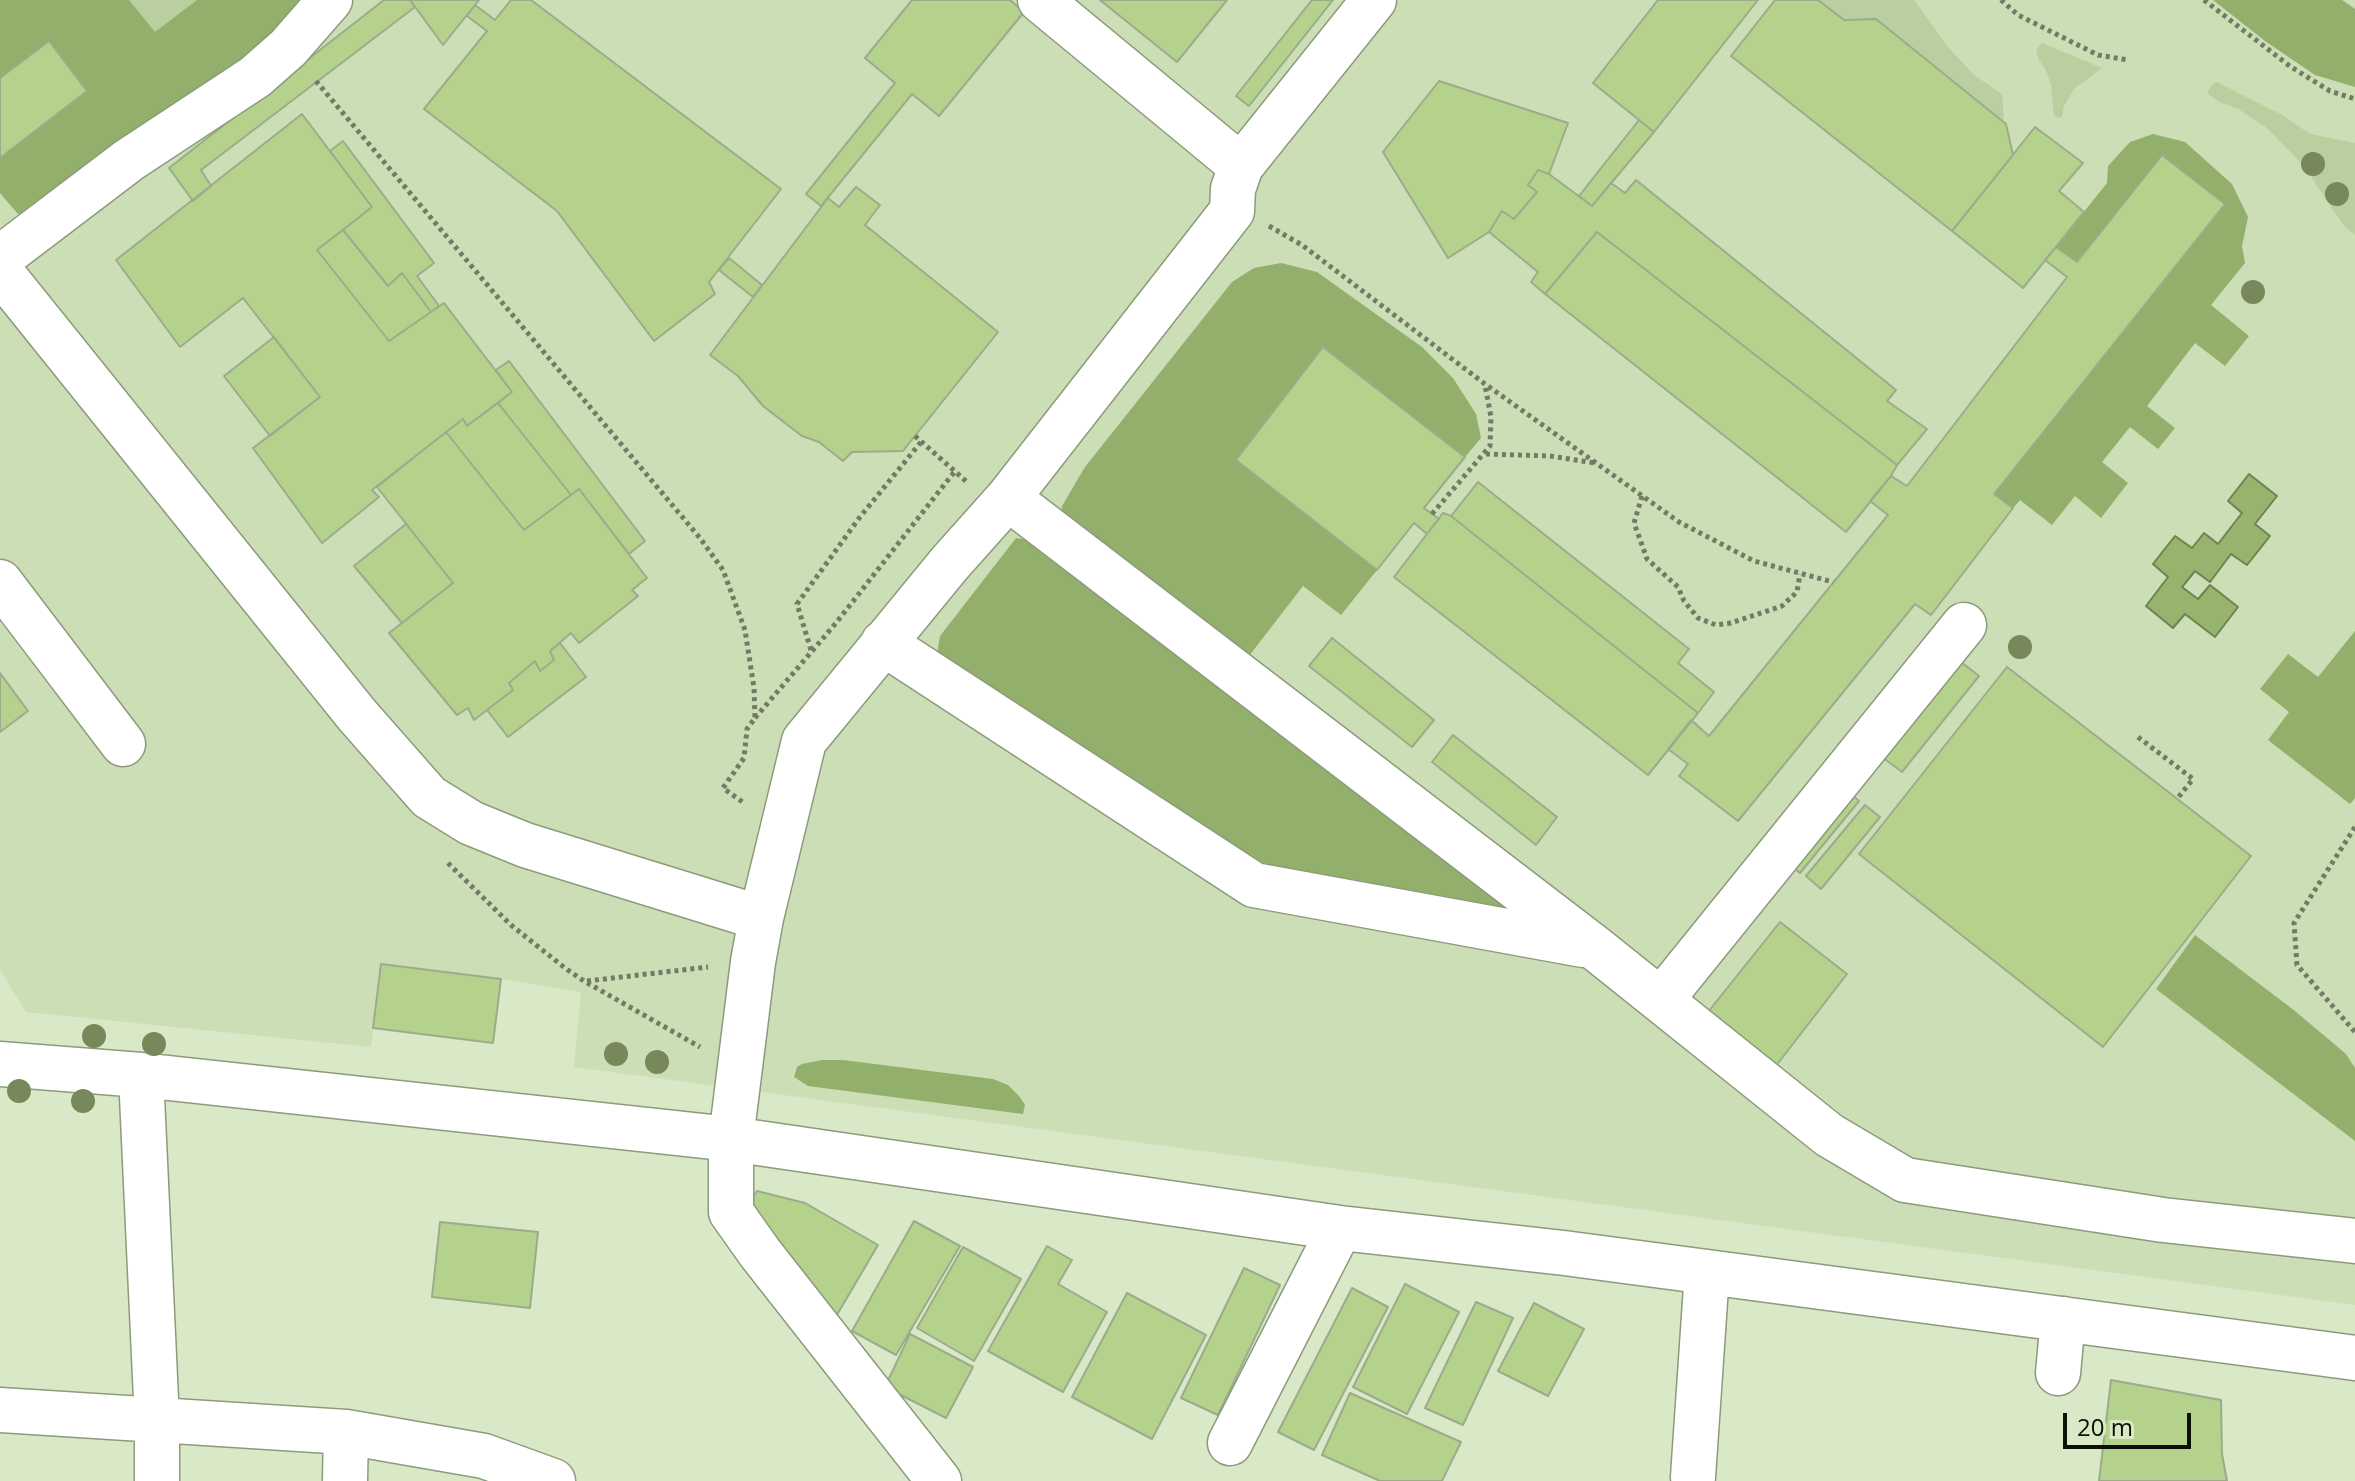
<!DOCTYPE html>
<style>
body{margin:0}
#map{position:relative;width:2355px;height:1481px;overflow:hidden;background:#d9e9c7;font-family:"Open Sans",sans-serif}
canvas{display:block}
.scale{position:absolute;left:2063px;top:1413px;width:128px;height:36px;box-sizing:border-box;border:4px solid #0c1106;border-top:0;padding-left:10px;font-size:24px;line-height:28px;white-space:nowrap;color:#0c1106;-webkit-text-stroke:6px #d9e9c7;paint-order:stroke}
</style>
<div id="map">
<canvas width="2355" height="1481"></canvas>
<div class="scale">20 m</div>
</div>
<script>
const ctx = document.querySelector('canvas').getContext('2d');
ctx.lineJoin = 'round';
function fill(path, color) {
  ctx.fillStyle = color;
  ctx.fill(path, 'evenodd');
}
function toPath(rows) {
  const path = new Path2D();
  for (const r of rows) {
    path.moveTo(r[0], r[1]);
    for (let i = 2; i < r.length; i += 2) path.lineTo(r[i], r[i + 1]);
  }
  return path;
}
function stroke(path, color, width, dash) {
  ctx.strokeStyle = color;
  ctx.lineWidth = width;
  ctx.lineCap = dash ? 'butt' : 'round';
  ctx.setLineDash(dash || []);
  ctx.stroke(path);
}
fill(toPath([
 [0,0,2355,0,2355,1305,574,1067,581,992,501,979,381,965,371,1047,26,1012,0,970]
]), '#ccdeb5');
fill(toPath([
 [129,0,197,0,155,33],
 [1818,0,1914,0,1948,47,1974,75,2002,94,2004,121,1876,20,1844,20],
 [2042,43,2102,68,2074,89,2064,106,2062,117,2059,118,2054,116,2051,85,2046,70,2039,60,2036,50],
 [2217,82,2284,116,2310,134,2355,143,2355,235,2344,226,2304,166,2267,128,2238,109,2219,102,2207,93,2212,85]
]), '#bacfa0');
fill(toPath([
 [0,0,129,0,155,32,197,0,308,0,251,58,30,211,18,214,0,193,0,158,87,91,0,78],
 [2213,0,2342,0,2355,9,2355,87,2315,75,2265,41],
 [2153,134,2185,142,2232,184,2248,217,2242,246,2245,263,2211,305,2249,336,2225,366,2195,343,2147,406,2175,428,2158,449,2130,427,2102,462,2128,483,2101,518,2075,496,2052,525,2020,500,2013,508,1994,494,2224,204,2162,155,2077,262,2056,247,2107,183,2108,166,2130,142],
 [1281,263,1317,272,1422,347,1453,378,1476,414,1481,438,1465,457,1323,348,1236,460,1377,570,1341,615,1303,586,1249,656,1061,515,1062,506,1085,467,1232,282,1254,268],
 [1016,538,1053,544,1557,931,1251,872,936,660,940,636],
 [2355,631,2355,798,2350,804,2268,740,2289,712,2260,689,2288,654,2318,677],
 [2195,935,2295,1011,2346,1054,2355,1068,2355,1141,2156,989],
 [822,1060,843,1060,993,1079,1008,1085,1019,1096,1025,1105,1023,1114,808,1086,794,1077,797,1067,802,1064]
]), '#92af6b');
const water = toPath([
 [2249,474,2277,496,2255,524,2270,536,2247,565,2231,554,2210,582,2195,571,2182,587,2198,599,2210,585,2238,607,2215,637,2185,614,2173,628,2146,606,2168,577,2153,564,2175,536,2192,548,2204,533,2218,544,2242,513,2228,501,2249,474]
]);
fill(water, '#97b46f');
stroke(water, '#6d8350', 2);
const building = toPath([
 [384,0,410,0,415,7,201,170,211,186,193,201,169,168,384,0],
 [410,0,479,0,443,45,410,0],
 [511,0,531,0,781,189,709,282,715,294,654,341,557,211,424,109,487,31,467,16,475,5,495,20,511,0],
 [912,0,1010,0,1024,12,939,116,912,94,821,206,806,194,895,83,865,58,912,0],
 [1100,0,1227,0,1177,62,1100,0],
 [1312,0,1333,0,1249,106,1236,96,1312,0],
 [1658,0,1758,0,1654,132,1593,83,1658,0],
 [1775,0,1818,0,1844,20,1876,19,2006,124,2013,155,1952,231,1731,56,1775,0],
 [49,41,87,91,0,158,0,78,49,41],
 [1439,81,1568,123,1549,174,1538,170,1528,185,1537,192,1514,219,1502,211,1489,232,1448,258,1383,152,1439,81],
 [302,114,372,207,317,250,389,341,444,303,512,392,467,426,463,419,372,490,379,497,322,543,253,448,320,397,243,298,180,347,116,260,302,114],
 [1639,120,1654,132,1592,206,1579,196,1639,120],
 [2035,127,2083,163,2059,191,2084,212,2023,288,1952,231,2035,127],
 [343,141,434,263,417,276,439,306,431,312,402,273,388,286,343,230,372,207,330,151,343,141],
 [2162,155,2225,204,1994,494,2013,508,1931,615,1915,604,1738,821,1679,776,1688,764,1668,749,1691,720,1709,736,1888,515,1870,501,1891,476,1907,486,2067,277,2045,260,2056,247,2077,262,2162,155],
 [1538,170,1549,174,1592,206,1611,183,1625,193,1636,180,1896,390,1887,401,1927,429,1897,465,1597,232,1545,294,1531,282,1538,272,1489,232,1502,211,1514,219,1537,192,1528,185,1538,170],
 [856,187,880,205,865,225,998,332,903,451,852,452,843,461,819,442,802,436,763,406,738,376,710,355,828,198,839,207,856,187],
 [343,230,388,286,402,273,431,312,389,341,317,250,343,230],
 [1597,232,1897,465,1891,476,1846,532,1545,294,1597,232],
 [729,258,762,285,753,297,719,270,729,258],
 [274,337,320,397,270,436,224,376,274,337],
 [1323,347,1465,457,1424,508,1439,519,1427,534,1414,523,1377,570,1236,460,1323,347],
 [509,361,645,541,629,554,579,489,571,495,498,403,512,392,496,370,509,361],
 [498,403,571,495,524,530,446,432,463,419,467,426,498,403],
 [446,432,524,530,579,489,647,578,632,590,638,596,579,643,571,633,550,651,554,660,540,671,535,661,509,683,513,690,474,720,468,708,457,715,389,633,453,583,377,487,446,432],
 [1478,482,1689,649,1678,663,1714,692,1698,713,1451,516,1478,482],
 [1443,513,1451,516,1698,713,1648,775,1394,577,1443,513],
 [406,524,453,583,402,623,354,566,406,524],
 [1332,638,1434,720,1412,747,1309,666,1332,638],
 [560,643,586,677,508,737,487,710,513,690,509,683,535,661,540,671,554,660,550,651,560,643],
 [1951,654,1979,676,1902,772,1874,751,1951,654],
 [2007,667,2251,856,2103,1047,1859,854,2007,667],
 [0,673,28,711,0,732,0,673],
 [1453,735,1557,817,1536,845,1432,762,1453,735],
 [1843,788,1859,801,1800,873,1785,861,1843,788],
 [1865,805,1880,817,1821,889,1806,876,1865,805],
 [1780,922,1847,974,1772,1071,1704,1017,1780,922],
 [381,964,501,979,493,1043,373,1028,381,964],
 [757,1191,805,1203,878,1245,831,1325,740,1214,757,1191],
 [914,1221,960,1246,896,1355,852,1331,914,1221],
 [440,1222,538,1232,530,1308,432,1297,440,1222],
 [1047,1246,1072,1260,1058,1284,1107,1312,1063,1392,988,1351,1047,1246],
 [963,1247,1021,1279,974,1361,917,1328,963,1247],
 [1244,1268,1280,1285,1218,1415,1181,1398,1244,1268],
 [1405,1284,1459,1312,1407,1414,1353,1387,1405,1284],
 [1352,1288,1388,1307,1314,1450,1278,1432,1352,1288],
 [1127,1293,1206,1335,1152,1439,1072,1397,1127,1293],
 [1476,1302,1513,1318,1463,1425,1425,1408,1476,1302],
 [1534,1303,1584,1329,1548,1396,1498,1371,1534,1303],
 [910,1334,973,1367,946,1418,885,1387,910,1334],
 [2111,1380,2221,1400,2222,1454,2227,1481,2099,1481,2111,1380],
 [1350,1393,1461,1442,1442,1481,1380,1481,1322,1455,1350,1393]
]);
fill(building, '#b4d28c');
stroke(building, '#9cab8b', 2);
const minor = toPath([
 [1040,0,1241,166],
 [0,258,129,160,255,77,288,48,330,0],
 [0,271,357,715,429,797,471,823,525,845,761,918],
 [1008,498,1594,947,1829,1135,1905,1180,2163,1220,2355,1241],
 [0,582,123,744],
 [883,643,1254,885,1583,945],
 [1661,1000,1964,625],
 [0,1064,141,1075,731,1139,1340,1228,1564,1253,2355,1358],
 [141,1075,157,1421,157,1481],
 [2058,1373,2063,1319],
 [0,1410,346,1432,484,1456,553,1481],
 [1230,1443,1340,1228],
 [1693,1477,1707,1272],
 [345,1481,346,1432],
 [939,1481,760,1253,731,1212,731,1139,753,962,761,918,804,741,950,563,1008,498,1232,211,1233,189,1241,166,1374,0]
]);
stroke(minor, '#8c9b7b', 47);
stroke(toPath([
 [2001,0,2018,15,2098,55,2128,60],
 [2204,0,2291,67,2330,91,2355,99],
 [316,81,700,538,723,570,745,630,754,688,755,718,747,729,744,758,723,788,744,803],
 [1269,226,1302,245,1485,384,1679,522,1754,561,1833,582],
 [915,436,967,482],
 [1486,454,1550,456,1595,463],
 [1642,496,1634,523,1647,559,1678,587,1684,601,1698,618,1716,625,1731,623,1782,606,1797,592,1800,574],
 [1432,514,1490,446,1491,417,1485,385],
 [811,650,797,604,860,517,921,442],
 [755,718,836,623,955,471],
 [2138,737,2193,779,2177,799],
 [2355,827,2294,923,2297,965,2355,1032],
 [448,863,511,925,565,968,584,981,700,1047],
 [587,981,708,967]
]), '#717b65', 5, [4, 4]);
stroke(minor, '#fff', 44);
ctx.fillStyle = '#77885b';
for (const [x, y] of [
 [2313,164],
 [2337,194],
 [2253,292],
 [2020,647],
 [94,1036],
 [154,1044],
 [616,1054],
 [657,1062],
 [19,1091],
 [83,1101]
]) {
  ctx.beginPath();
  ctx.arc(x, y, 12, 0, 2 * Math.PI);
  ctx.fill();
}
</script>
